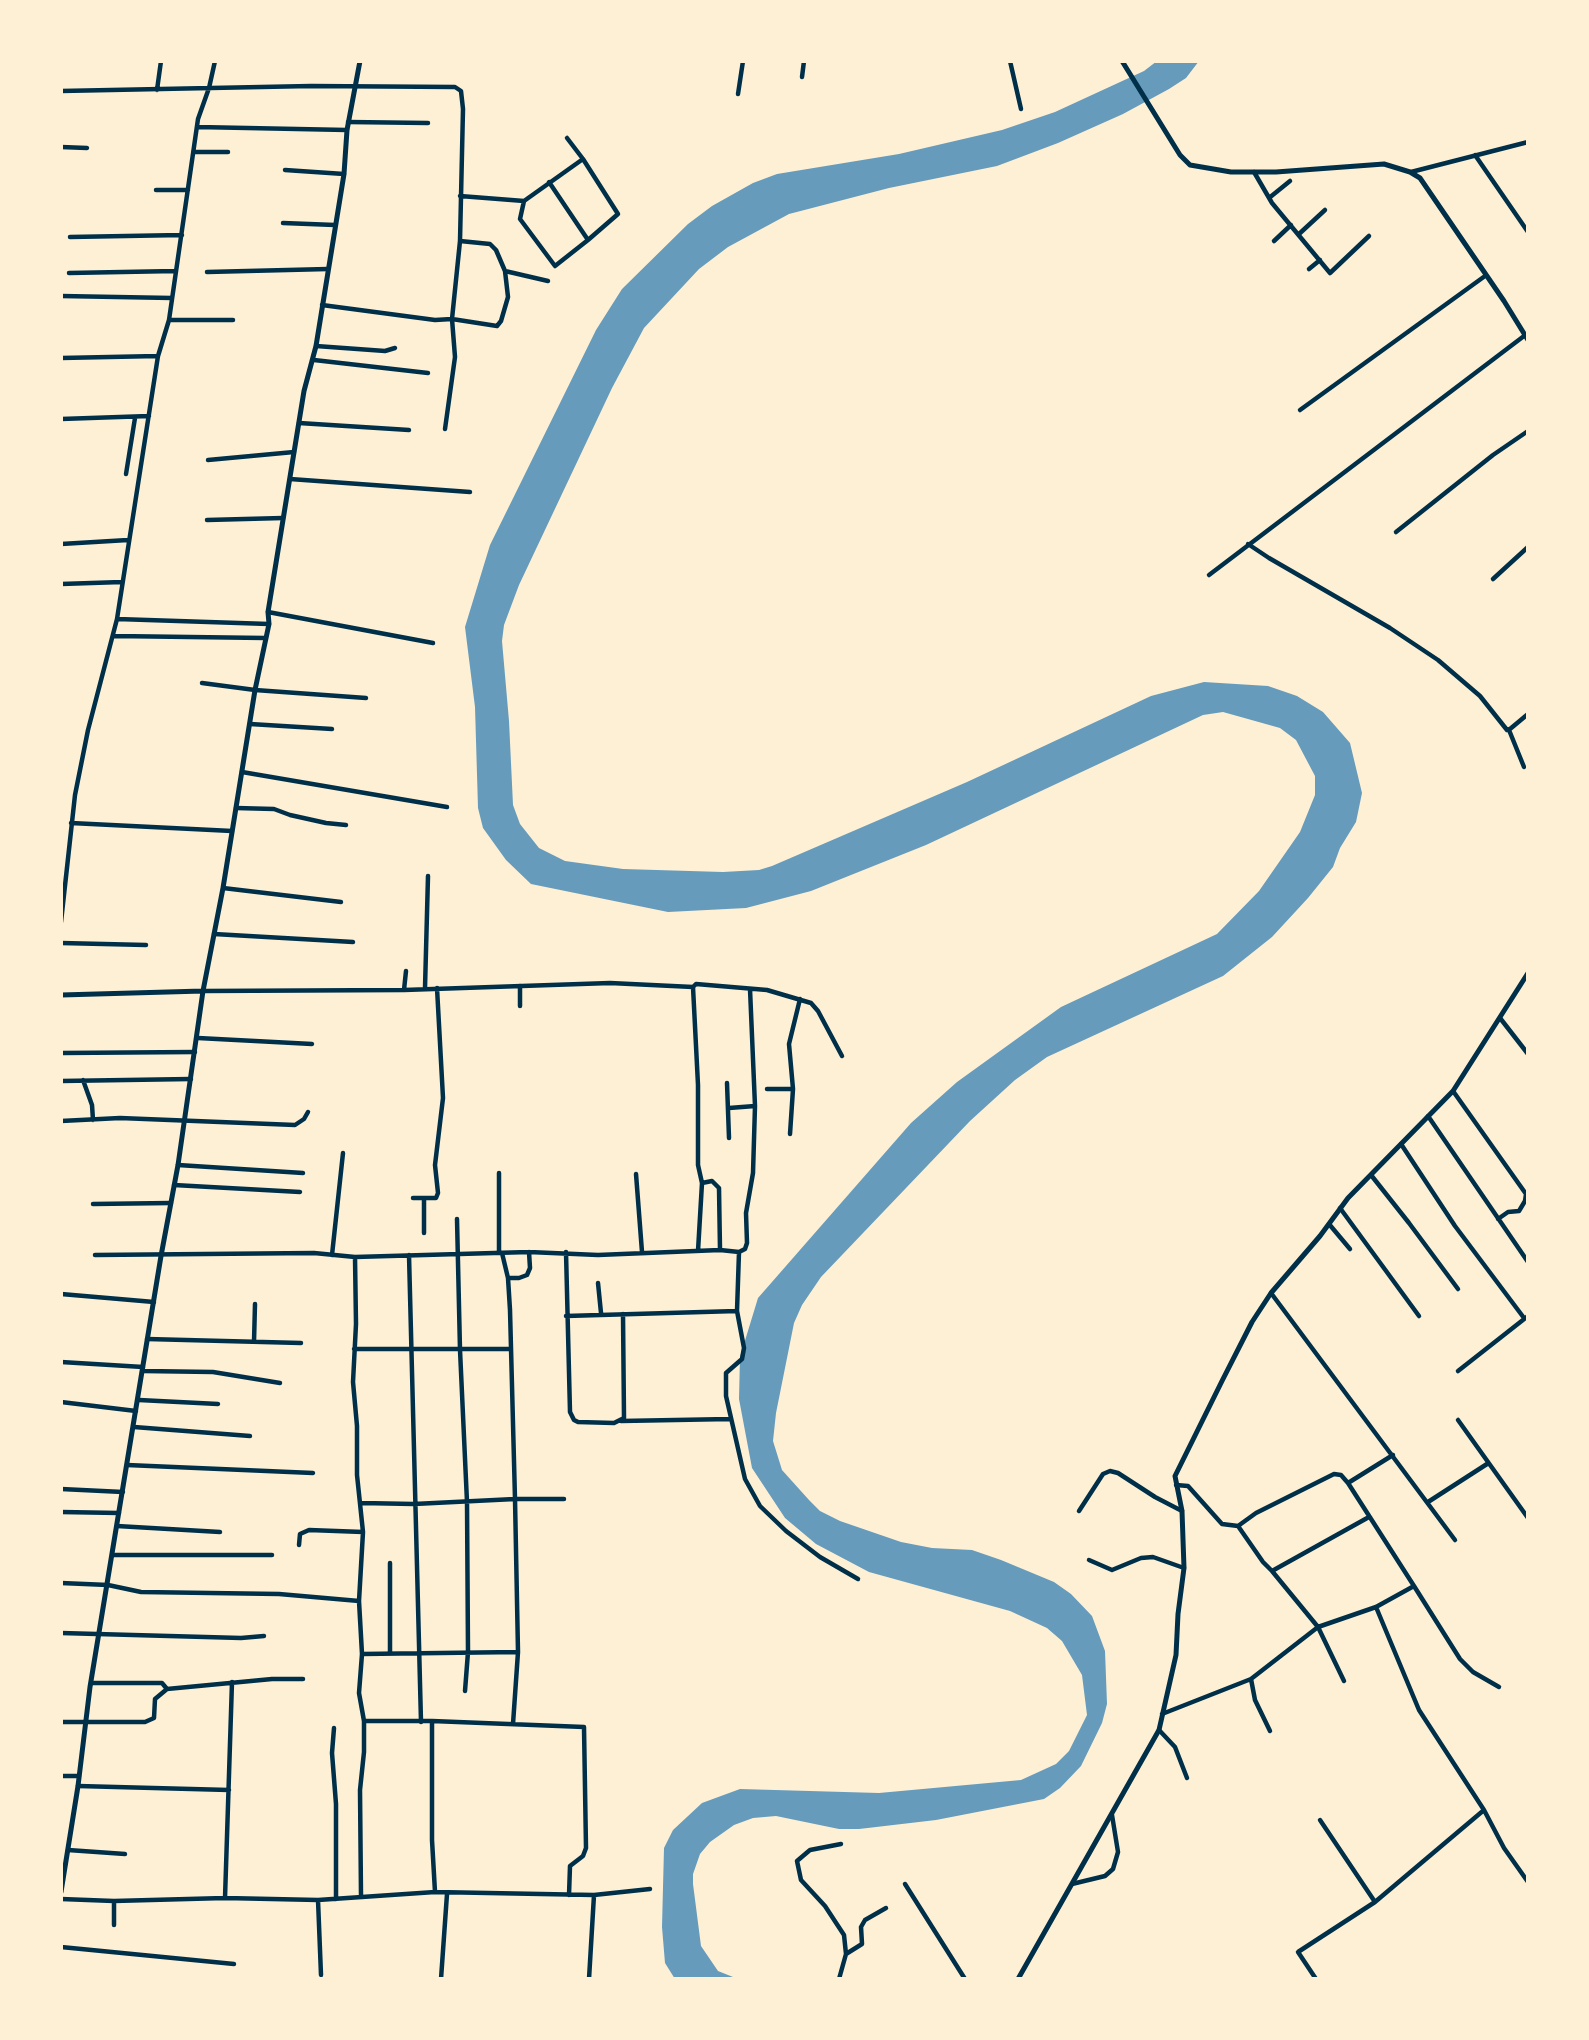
<!DOCTYPE html>
<style>
body{margin:0}
#map{position:relative;width:1589px;height:2040px;overflow:hidden;background:#fdf0d5;font-family:"Varela Round",sans-serif}
canvas{display:block}
.frame{position:absolute;inset:0;border:63px solid #fdf0d5;pointer-events:none}
</style>
<div id="map">
<canvas width="1589" height="2040"></canvas>
<div class="frame"></div>
</div>
<script>
const ctx = document.querySelector('canvas').getContext('2d');
ctx.lineJoin = 'round';
function fill(path, color) {
  ctx.fillStyle = color;
  ctx.fill(path, 'evenodd');
}
function toPath(rows) {
  const path = new Path2D();
  for (const r of rows) {
    path.moveTo(r[0], r[1]);
    for (let i = 2; i < r.length; i += 2) path.lineTo(r[i], r[i + 1]);
  }
  return path;
}
function stroke(path, color, width, dash) {
  ctx.strokeStyle = color;
  ctx.lineWidth = width;
  ctx.lineCap = dash ? 'butt' : 'round';
  ctx.setLineDash(dash || []);
  ctx.stroke(path);
}
fill(toPath([
 [1157,61,1199,61,1186,78,1169,89,1123,114,1058,143,997,166,889,188,789,214,728,247,699,269,644,328,612,388,519,585,504,625,502,641,509,721,513,805,520,824,539,848,565,861,623,869,723,872,759,870,772,866,967,782,1151,696,1204,682,1268,686,1297,696,1323,712,1350,743,1362,793,1356,822,1340,848,1333,867,1308,898,1272,937,1223,976,1047,1057,1015,1080,970,1121,821,1277,802,1305,794,1323,776,1413,773,1441,782,1470,809,1500,820,1511,840,1521,901,1542,932,1548,972,1550,1001,1560,1054,1582,1071,1594,1092,1616,1105,1651,1107,1704,1102,1723,1081,1766,1060,1788,1044,1799,936,1820,859,1829,839,1829,776,1816,753,1818,734,1825,710,1842,700,1854,693,1874,693,1884,701,1946,718,1971,738,1979,675,1979,665,1963,662,1927,664,1848,673,1830,702,1803,740,1789,879,1793,1021,1780,1056,1764,1069,1751,1087,1715,1082,1675,1062,1641,1047,1628,1010,1611,869,1572,816,1544,785,1518,752,1468,739,1399,740,1357,758,1298,911,1123,957,1082,1061,1007,1217,934,1259,891,1300,832,1315,795,1315,776,1296,740,1280,728,1223,712,1203,715,926,845,811,891,746,908,668,912,531,884,506,860,483,828,478,808,475,707,465,627,490,545,596,330,622,289,688,224,712,206,753,183,777,174,899,154,1002,130,1055,112,1144,71]
]), '#669bbc');
stroke(toPath([
 [1010,61,1021,109],
 [802,77,804,61],
 [157,90,161,61],
 [61,91,311,86,455,87,461,91,463,109,460,241,452,319,435,320,322,305],
 [738,94,743,61],
 [348,122,428,123],
 [197,127,347,130],
 [61,147,87,148],
 [194,152,228,152],
 [1475,155,1528,232],
 [285,170,344,174],
 [1254,172,1272,203,1330,273,1369,236],
 [1411,172,1528,142],
 [549,182,588,240,618,214,583,159],
 [156,190,188,190],
 [460,196,524,201,583,159,567,138],
 [1269,198,1290,181],
 [524,201,520,219,555,266,588,240],
 [283,223,335,225],
 [1299,234,1325,210],
 [70,237,182,235],
 [460,241,490,244,496,250,505,271],
 [1274,241,1291,225],
 [1309,269,1320,260],
 [207,272,328,269],
 [69,273,176,271],
 [61,296,172,298],
 [169,320,233,320],
 [316,346,385,351,395,348],
 [61,358,158,356],
 [314,360,428,373],
 [1300,410,1485,276],
 [61,419,149,416],
 [299,423,409,430],
 [445,429,455,357,452,319,497,326,501,321,508,297,505,271,548,281],
 [208,460,294,452],
 [126,474,135,418],
 [290,479,470,492],
 [207,520,283,518],
 [1396,532,1493,455,1528,431],
 [61,544,128,540],
 [1248,544,1269,558,1390,628,1438,660,1480,696,1507,730,1510,729,1528,714],
 [1209,575,1524,336],
 [1493,579,1528,547],
 [61,584,122,582],
 [268,612,433,643],
 [117,619,269,624],
 [114,636,265,638],
 [202,683,255,690,366,698],
 [250,724,332,729],
 [1509,730,1524,767],
 [242,772,447,807],
 [236,808,274,809,290,815,326,823,346,825],
 [71,823,232,831],
 [223,888,341,902],
 [61,922,75,795,88,730,117,619,158,356,169,320,198,119,209,88,215,61],
 [214,934,353,942],
 [61,943,146,945],
 [693,987,698,1085,698,1165,702,1183,698,1251],
 [425,988,428,876],
 [404,990,406,971],
 [203,991,404,990,610,983,693,987,696,984,767,990,811,1003,818,1011,842,1056],
 [520,1006,520,986],
 [1500,1018,1528,1054],
 [198,1038,312,1044],
 [61,1053,195,1052],
 [83,1080,92,1105,93,1120],
 [61,1081,191,1079],
 [727,1083,729,1138],
 [767,1089,793,1089,789,1044,800,999],
 [1453,1091,1526,1194,1525,1201,1519,1211,1508,1212,1498,1219],
 [729,1108,755,1106],
 [1428,1116,1528,1262],
 [61,1121,120,1118,295,1125,304,1119,308,1112],
 [790,1134,793,1089],
 [1401,1144,1455,1226,1524,1318],
 [178,1165,303,1173],
 [499,1173,499,1252],
 [636,1174,642,1252],
 [1371,1175,1409,1223,1458,1289],
 [702,1183,712,1181,719,1188,720,1250],
 [174,1185,300,1192],
 [413,1198,424,1198,424,1233],
 [424,1198,436,1198,438,1193,435,1165,443,1098,437,988],
 [93,1204,171,1203],
 [1340,1208,1419,1316],
 [457,1219,460,1350,467,1502,468,1652,465,1691],
 [1329,1224,1350,1249],
 [566,1252,570,1412,574,1420,578,1422,614,1423,624,1418,623,1314],
 [739,1252,737,1311,744,1348,742,1359,726,1373,726,1396,745,1479,760,1506,786,1531,820,1557,858,1579],
 [502,1253,508,1278,510,1310,515,1499,518,1652,513,1724],
 [95,1255,314,1253,355,1257,529,1252,598,1255,720,1250,739,1252,745,1249,747,1243,746,1213,753,1173,755,1106,750,989],
 [332,1255,343,1153],
 [409,1255,421,1722],
 [355,1257,356,1324,353,1382,357,1426,357,1475,363,1532,359,1601,362,1654,359,1693,364,1721,364,1752,360,1790,361,1896],
 [508,1278,519,1278,527,1275,530,1268,529,1252],
 [598,1283,601,1313],
 [1271,1293,1455,1540],
 [61,1294,154,1302],
 [566,1316,737,1311],
 [147,1339,301,1343],
 [254,1342,255,1304],
 [354,1349,511,1349],
 [61,1362,143,1367],
 [143,1371,213,1372,280,1383],
 [1458,1371,1528,1316],
 [139,1400,218,1404],
 [61,1402,136,1411],
 [1458,1420,1528,1518],
 [621,1421,730,1419],
 [134,1427,250,1436],
 [127,1465,313,1473],
 [1176,1485,1188,1486,1222,1524,1238,1526],
 [61,1489,123,1492],
 [1428,1502,1487,1464],
 [361,1503,414,1504,515,1499,564,1499],
 [1079,1511,1103,1474,1110,1471,1118,1473,1155,1497,1182,1511],
 [61,1512,119,1513],
 [117,1526,220,1532],
 [299,1545,300,1534,309,1530,363,1532],
 [113,1555,272,1555],
 [1089,1560,1112,1570,1141,1558,1153,1557,1184,1568],
 [1272,1571,1263,1562,1238,1526,1256,1513,1334,1474,1341,1475,1348,1483],
 [61,1583,108,1585,141,1592,279,1594,359,1601],
 [1414,1586,1460,1659,1473,1672,1499,1687],
 [1376,1607,1419,1710,1484,1810,1504,1848,1528,1882],
 [61,1633,241,1638,264,1636],
 [390,1653,390,1563],
 [362,1654,518,1652],
 [1251,1679,1318,1627,1376,1607,1414,1586,1348,1483,1393,1455],
 [1344,1681,1318,1627,1272,1571,1369,1517],
 [91,1683,162,1683,167,1689],
 [1162,1714,1251,1679,1255,1700,1270,1731],
 [364,1721,432,1721,584,1727,586,1848,583,1856,570,1866,569,1895],
 [432,1721,432,1840,435,1892],
 [61,1722,145,1722,154,1718,155,1699,167,1689,272,1679,303,1679],
 [334,1728,332,1753,336,1804,336,1899],
 [1159,1730,1175,1747,1187,1778],
 [61,1776,79,1776],
 [78,1786,229,1790],
 [1320,1820,1375,1902],
 [68,1850,125,1854],
 [905,1884,965,1979],
 [1072,1884,1105,1876,1113,1869,1118,1852,1112,1815],
 [225,1898,232,1682],
 [61,1899,114,1901,225,1898,318,1900,435,1892,594,1895,650,1889],
 [318,1900,321,1975],
 [114,1925,114,1901],
 [61,1947,234,1964],
 [846,1954,862,1944,861,1927,865,1920,886,1908],
 [441,1979,447,1894],
 [589,1979,594,1895],
 [839,1979,846,1954,844,1935,825,1906,801,1880,797,1861,810,1850,841,1844],
 [1316,1979,1298,1952,1375,1902,1484,1810]
]), '#003049', 4.5);
stroke(toPath([
 [1122,61,1180,155,1190,165,1231,172,1276,172,1384,164,1410,172,1420,178,1504,301,1528,340],
 [61,995,203,991],
 [61,1892,78,1786,90,1687,161,1256,178,1165,203,991,223,888,255,690,269,624,268,612,304,391,316,346,344,174,347,130,360,61],
 [1018,1979,1159,1730,1176,1655,1178,1614,1184,1568,1182,1511,1175,1476,1222,1381,1252,1322,1271,1293,1320,1236,1348,1198,1453,1091,1528,973]
]), '#003049', 5);
</script>
